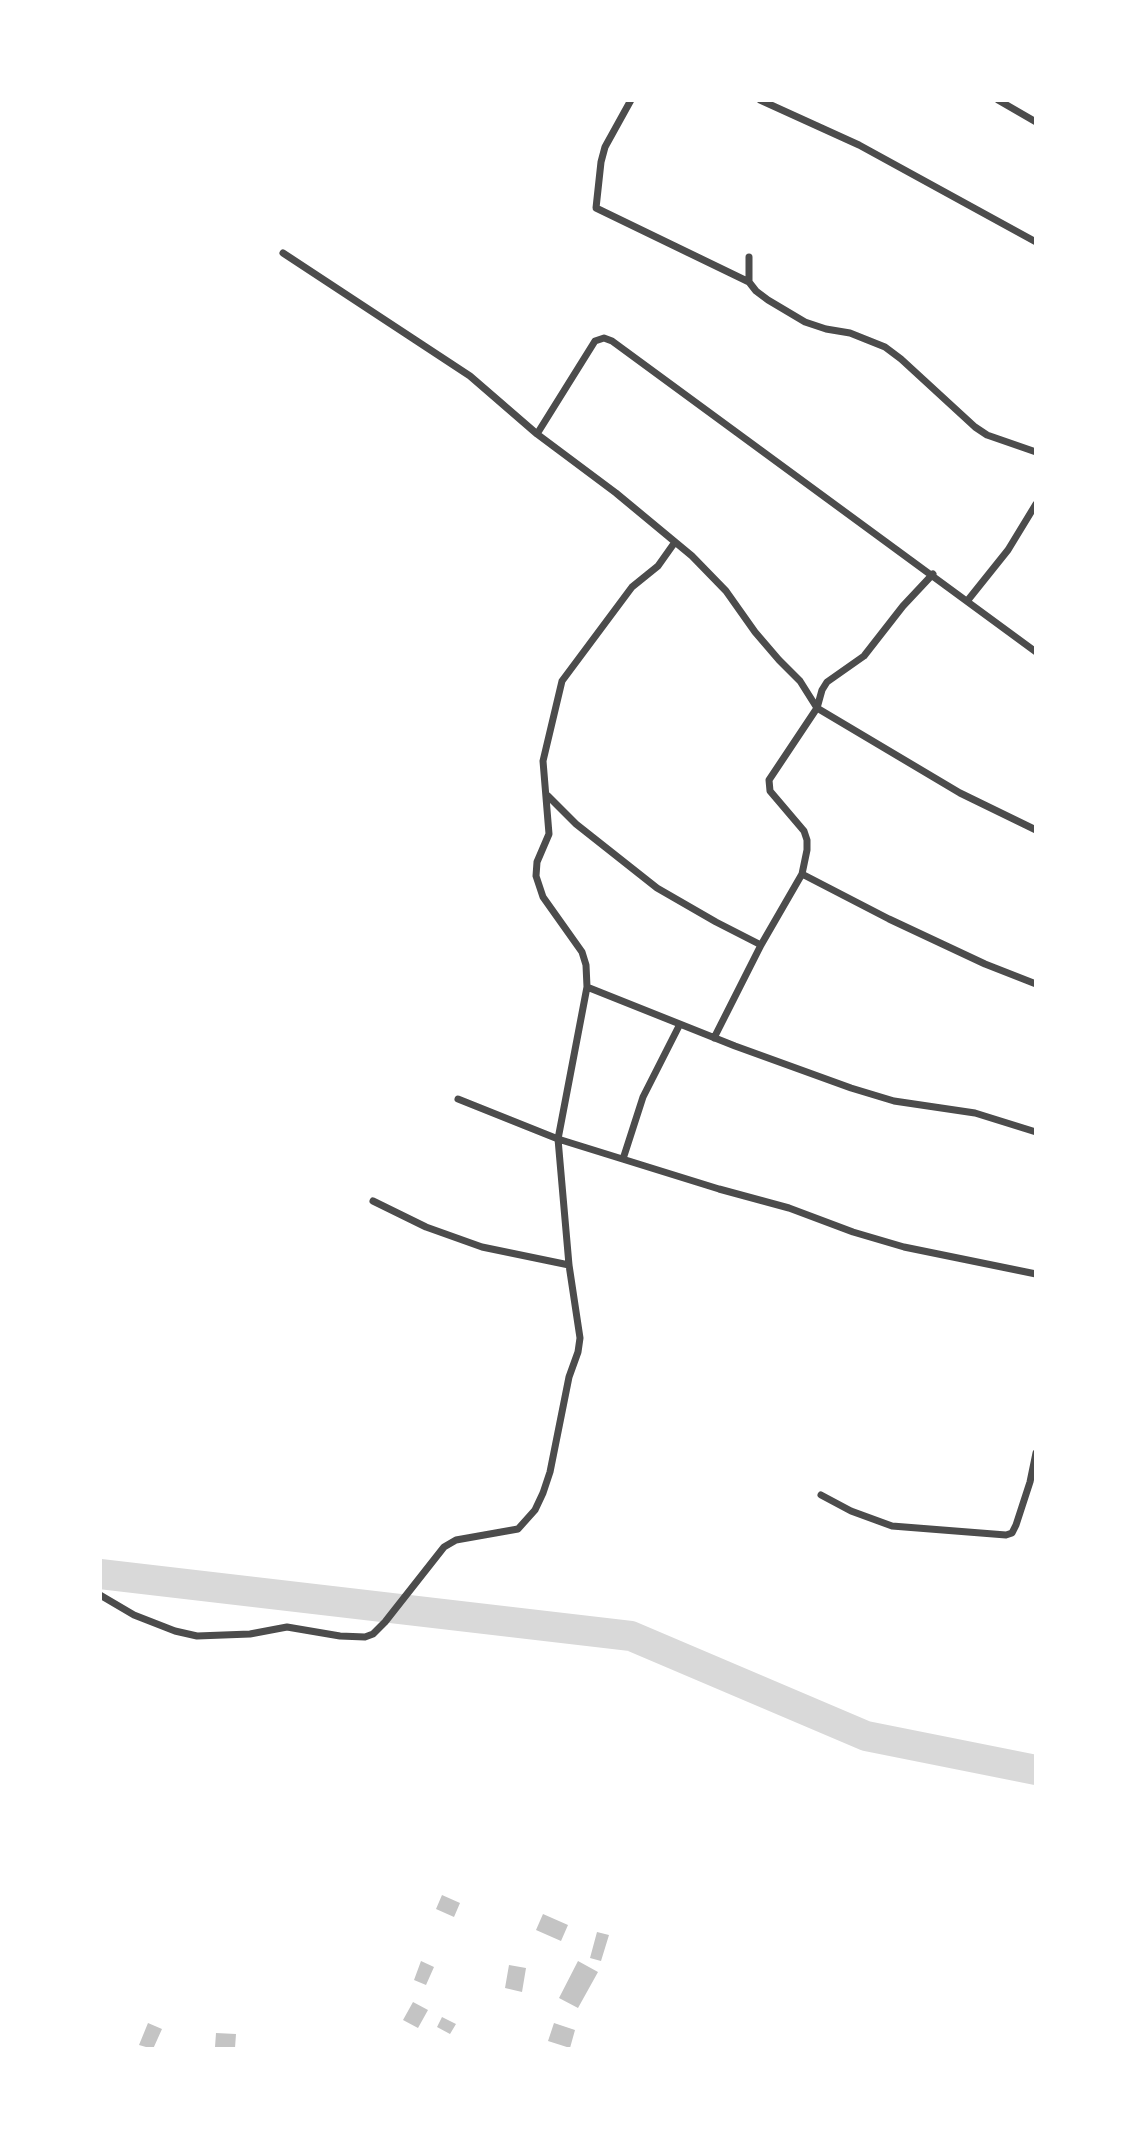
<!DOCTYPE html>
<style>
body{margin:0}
#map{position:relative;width:1136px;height:2149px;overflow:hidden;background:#fff;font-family:"Asap Condensed",sans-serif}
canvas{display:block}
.frame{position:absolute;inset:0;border:102px solid #fff;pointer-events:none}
</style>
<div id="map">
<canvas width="1136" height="2149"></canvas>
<div class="frame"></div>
</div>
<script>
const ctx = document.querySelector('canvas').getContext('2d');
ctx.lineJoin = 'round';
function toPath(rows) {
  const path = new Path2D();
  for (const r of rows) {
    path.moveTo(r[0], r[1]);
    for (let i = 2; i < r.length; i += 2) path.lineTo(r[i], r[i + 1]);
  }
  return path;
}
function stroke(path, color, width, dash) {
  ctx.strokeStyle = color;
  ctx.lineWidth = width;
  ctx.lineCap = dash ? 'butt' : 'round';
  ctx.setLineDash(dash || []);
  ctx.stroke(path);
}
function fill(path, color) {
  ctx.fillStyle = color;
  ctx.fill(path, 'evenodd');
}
stroke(toPath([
 [100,1574,631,1636,866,1736,1036,1770]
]), '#d9d9d9', 30);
fill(toPath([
 [442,1895,460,1903,454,1917,436,1909],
 [543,1914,568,1925,561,1941,536,1930],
 [597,1932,609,1935,601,1961,590,1958],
 [421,1961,434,1967,426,1985,414,1980],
 [578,1961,598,1972,578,2008,559,1998],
 [509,1965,526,1968,522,1992,505,1988],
 [413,2002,428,2010,418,2028,403,2020],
 [442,2017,456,2024,450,2034,437,2027],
 [148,2023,162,2029,153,2049,139,2045],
 [554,2023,575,2030,570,2048,548,2041],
 [216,2033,236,2034,235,2048,215,2047]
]), '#c4c4c4');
stroke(toPath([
 [631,100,605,147,601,162,596,208,749,282],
 [760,100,859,145,1036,242],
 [998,100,1036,122],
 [283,253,470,376,537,434,616,493,692,556,726,591,755,632,779,660,800,681,817,708,960,793,1036,830],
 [749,257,749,282,756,291,768,300,805,322,826,329,850,333,885,347,901,359,975,427,987,435,1036,452],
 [537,434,595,341,604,338,612,341,1036,652],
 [968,600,1008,550,1036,504],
 [548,796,576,824,657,888,716,922,761,945],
 [802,874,889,919,985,964,1036,984],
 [587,987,735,1046,851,1088,894,1101,975,1113,1036,1132],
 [714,1038,761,945,802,874,807,850,807,840,804,831,770,791,769,780,817,708,822,690,827,682,864,656,903,606,933,574],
 [458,1099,558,1139,719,1189,789,1208,853,1232,904,1247,1036,1274],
 [623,1159,643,1097,680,1024],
 [373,1201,426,1227,482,1247,569,1265],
 [821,1495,851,1511,892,1526,1006,1535,1012,1533,1016,1525,1030,1482,1036,1453],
 [100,1595,134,1615,175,1631,197,1636,250,1634,287,1627,340,1636,365,1637,373,1634,385,1622,444,1547,456,1540,518,1529,535,1510,543,1493,550,1472,569,1377,578,1352,580,1338,569,1265,558,1139,587,987,586,965,582,952,543,897,536,876,537,862,549,834,543,761,562,681,632,587,658,566,675,542]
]), '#4c4c4c', 7);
</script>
